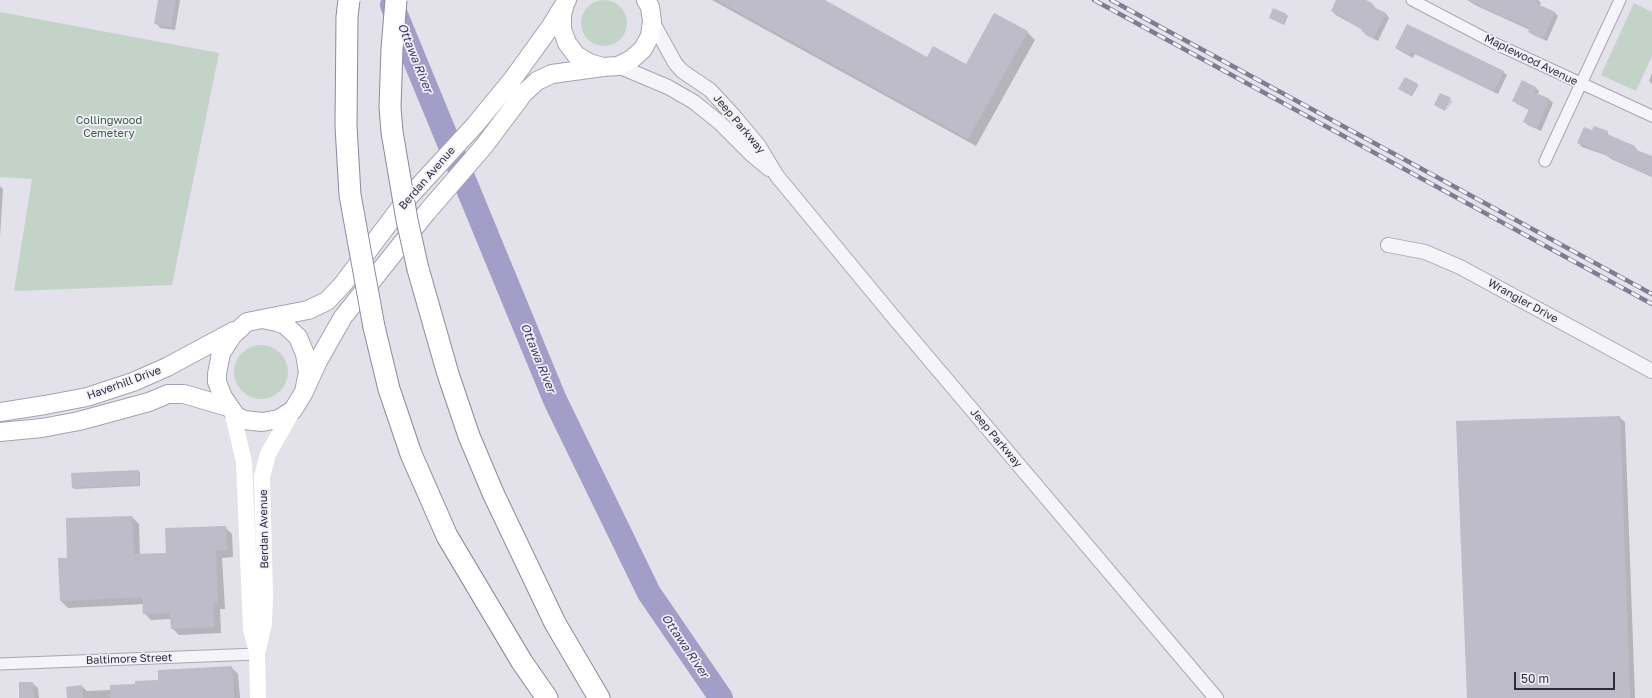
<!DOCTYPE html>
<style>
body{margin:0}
#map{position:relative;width:1652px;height:698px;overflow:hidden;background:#e3e1e9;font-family:"Golos Text",sans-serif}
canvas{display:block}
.scale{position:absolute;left:1514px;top:672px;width:101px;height:18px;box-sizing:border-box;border:2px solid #2f2a40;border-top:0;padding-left:5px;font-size:12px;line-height:14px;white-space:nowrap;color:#2f2a40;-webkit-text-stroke:3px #f2f1f7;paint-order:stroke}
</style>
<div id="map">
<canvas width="1652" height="698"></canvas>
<div class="scale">50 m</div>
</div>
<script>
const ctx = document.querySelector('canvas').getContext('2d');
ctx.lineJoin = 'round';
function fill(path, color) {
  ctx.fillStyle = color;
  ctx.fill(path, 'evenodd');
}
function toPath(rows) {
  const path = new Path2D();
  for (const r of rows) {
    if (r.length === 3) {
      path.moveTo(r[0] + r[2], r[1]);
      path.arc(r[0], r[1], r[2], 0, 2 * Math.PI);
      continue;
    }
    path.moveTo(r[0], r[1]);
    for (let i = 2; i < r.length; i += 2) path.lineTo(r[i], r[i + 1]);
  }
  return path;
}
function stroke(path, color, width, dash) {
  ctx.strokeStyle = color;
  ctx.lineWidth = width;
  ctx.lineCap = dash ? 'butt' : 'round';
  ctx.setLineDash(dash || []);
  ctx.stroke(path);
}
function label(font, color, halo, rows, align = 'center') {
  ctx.font = font + ' "Golos Text",sans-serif';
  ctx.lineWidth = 3.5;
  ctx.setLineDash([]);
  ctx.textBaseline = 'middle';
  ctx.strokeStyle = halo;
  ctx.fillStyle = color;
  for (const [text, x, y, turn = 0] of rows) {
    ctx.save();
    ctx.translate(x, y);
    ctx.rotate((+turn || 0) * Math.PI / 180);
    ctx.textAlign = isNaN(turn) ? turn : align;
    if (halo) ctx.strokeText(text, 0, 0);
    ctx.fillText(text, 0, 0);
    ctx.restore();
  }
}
fill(toPath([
 [604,23,23],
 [1634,3,1652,12,1652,56,1636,91,1601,75],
 [0,12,219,53,172,285,14,291,32,179,0,177],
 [261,372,27]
]), '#c3d3c8');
fill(toPath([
 [159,0,180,0,175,30,160,28,156,23],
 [712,0,822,0,927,58,966,65,1027,32,1035,40,976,146],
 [1337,0,1365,0,1372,4,1375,7,1374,9,1386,14,1389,18,1378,41,1366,35,1363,31,1363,30,1336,15,1332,11],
 [1467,0,1538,0,1541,3,1539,6,1554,12,1558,16,1547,41,1533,35,1529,32,1530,30,1477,6],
 [1286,15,1288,16,1284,25,1270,18],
 [1396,48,1503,72,1507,75,1498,94,1415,54,1413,58,1400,51],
 [1652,73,1652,84,1649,81],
 [1417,85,1418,86,1412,96,1401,90],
 [1536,88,1539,91,1538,94,1549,99,1553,103,1541,131,1528,125,1524,122,1529,110,1517,104,1514,101],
 [1451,100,1452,101,1446,111],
 [1593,132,1607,132,1610,137,1635,147,1638,151,1652,157,1652,177,1611,159,1608,156,1582,147,1579,143],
 [0,186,3,189,0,237],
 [1619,417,1625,422,1635,698,1468,698],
 [138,471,140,472,140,486,75,489,73,488],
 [132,517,139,524,140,555,167,554,225,527,232,534,233,557,222,558,225,609,220,609,221,633,179,635,172,628,171,619,151,620,144,613,144,604,68,608,61,601,68,559],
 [232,668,238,674,240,698,68,698,82,686,87,691,111,690],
 [32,683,38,688,39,698,20,698]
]), '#0003');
stroke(toPath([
 [392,5,555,400,649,593,721,698]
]), '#a39ec7', 24);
fill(toPath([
 [158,0,176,0,171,27,154,24],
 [717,0,825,0,927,57,933,46,966,64,994,13,1028,31,968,139],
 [1336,0,1366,0,1372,3,1371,6,1386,13,1374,38,1361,31,1363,29,1347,21,1348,20,1331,11],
 [1468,0,1537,0,1535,3,1555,12,1543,39,1528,32,1530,28,1508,18,1507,19],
 [1273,8,1287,14,1283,24,1269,18],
 [1407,24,1504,71,1494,91,1411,52,1409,55,1395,48],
 [1405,77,1418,84,1411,96,1398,89],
 [1522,80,1536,87,1534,92,1550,99,1537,128,1523,122,1529,109,1512,101],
 [1440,93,1451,98,1445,111,1434,105],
 [1594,126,1608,131,1607,134,1635,146,1634,149,1652,156,1652,176,1606,156,1606,154,1577,143,1584,127,1592,130],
 [1620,416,1630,698,1467,698,1456,421],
 [139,470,139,485,72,488,71,473],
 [132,516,134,554,166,553,165,528,226,526,227,550,216,551,218,602,213,603,214,627,171,629,170,613,143,614,142,597,60,601,58,558,67,558,66,518],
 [232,666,234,698,110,698,110,685,135,684,135,681,158,680,158,670],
 [19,682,33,682,34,698,19,698],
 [82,685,83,698,67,698,66,687]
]), '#bfbcc9');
const minor = toPath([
 [1412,0,1496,44,1652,116],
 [1545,161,1620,0],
 [0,664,257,654]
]);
const tertiary = toPath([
 [652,21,675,63,682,71,710,90,734,116,759,146,777,176,896,320,1216,698],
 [618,66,668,87,694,102,720,123,752,155,769,169],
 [1388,245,1425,252,1460,267,1652,371]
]);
const primary = toPath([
 [564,8,562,14,562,29,567,43,576,55,589,63,603,67,618,66,632,59,643,49,650,36,652,21,650,7,646,0],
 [262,319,308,310,327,301,343,284,406,200,475,125,512,80,551,26,567,0],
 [262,319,277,322,285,325,298,337,305,354,308,372,304,392,293,410,279,419,262,422,244,420,236,416,223,397,217,382,217,374,221,353,232,336,247,322,262,319],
 [304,392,318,361,343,317,427,212,484,146,523,94,537,81,552,74,603,67],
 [0,412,45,405,87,397,133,382,167,367,234,331],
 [0,432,42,428,79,421,149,402,168,394,184,394,228,407]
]);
const motorway = toPath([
 [418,269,448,374,469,436,493,493,555,623,599,698],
 [374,327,389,389,411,454,447,536,522,662,547,698]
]);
stroke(minor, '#a9a6b3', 13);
stroke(tertiary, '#a9a6b3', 16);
stroke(primary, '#a5a1b4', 20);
stroke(motorway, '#8e899f', 23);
stroke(minor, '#f5f4f8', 11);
stroke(tertiary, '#f5f4f8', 14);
stroke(toPath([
 [232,411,244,462,251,629,257,652],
 [258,698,257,654,264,624,265,595,262,477,268,454,293,410]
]), '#fff', 16);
stroke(primary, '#fff', 18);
stroke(motorway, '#fff', 21);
const rail = toPath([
 [1094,0,1652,304],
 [1111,0,1652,294]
]);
stroke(rail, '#807b92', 4.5);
stroke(rail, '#f2f1f7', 3, [9]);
const motorwayBridge = toPath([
 [349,0,347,17,346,126,350,195,374,327],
 [396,0,392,49,390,107,392,132,407,220,418,269]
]);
stroke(motorwayBridge, '#8e899f', 23, []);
stroke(motorwayBridge, '#fff', 21);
label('11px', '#2f2a40', '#f2f1f7', [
 ["Maplewood Avenue",1531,60,26],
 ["Jeep Parkway",739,124,50],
 ["Berdan Avenue",427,178,-49],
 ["Wrangler Drive",1523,301,29],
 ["Haverhill Drive",124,383,-20],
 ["Jeep Parkway",996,438,50],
 ["Berdan Avenue",264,529,-91],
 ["Baltimore Street",129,659,-2]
]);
label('11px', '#385b46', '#f2f1f7', [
 ["Collingwood",109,121],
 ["Cemetery",109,134]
]);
label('italic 12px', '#3f3672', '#f2f1f7', [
 ["Ottawa River",415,58,68],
 ["Ottawa River",538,358,68],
 ["Ottawa River",685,646,56]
]);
</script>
